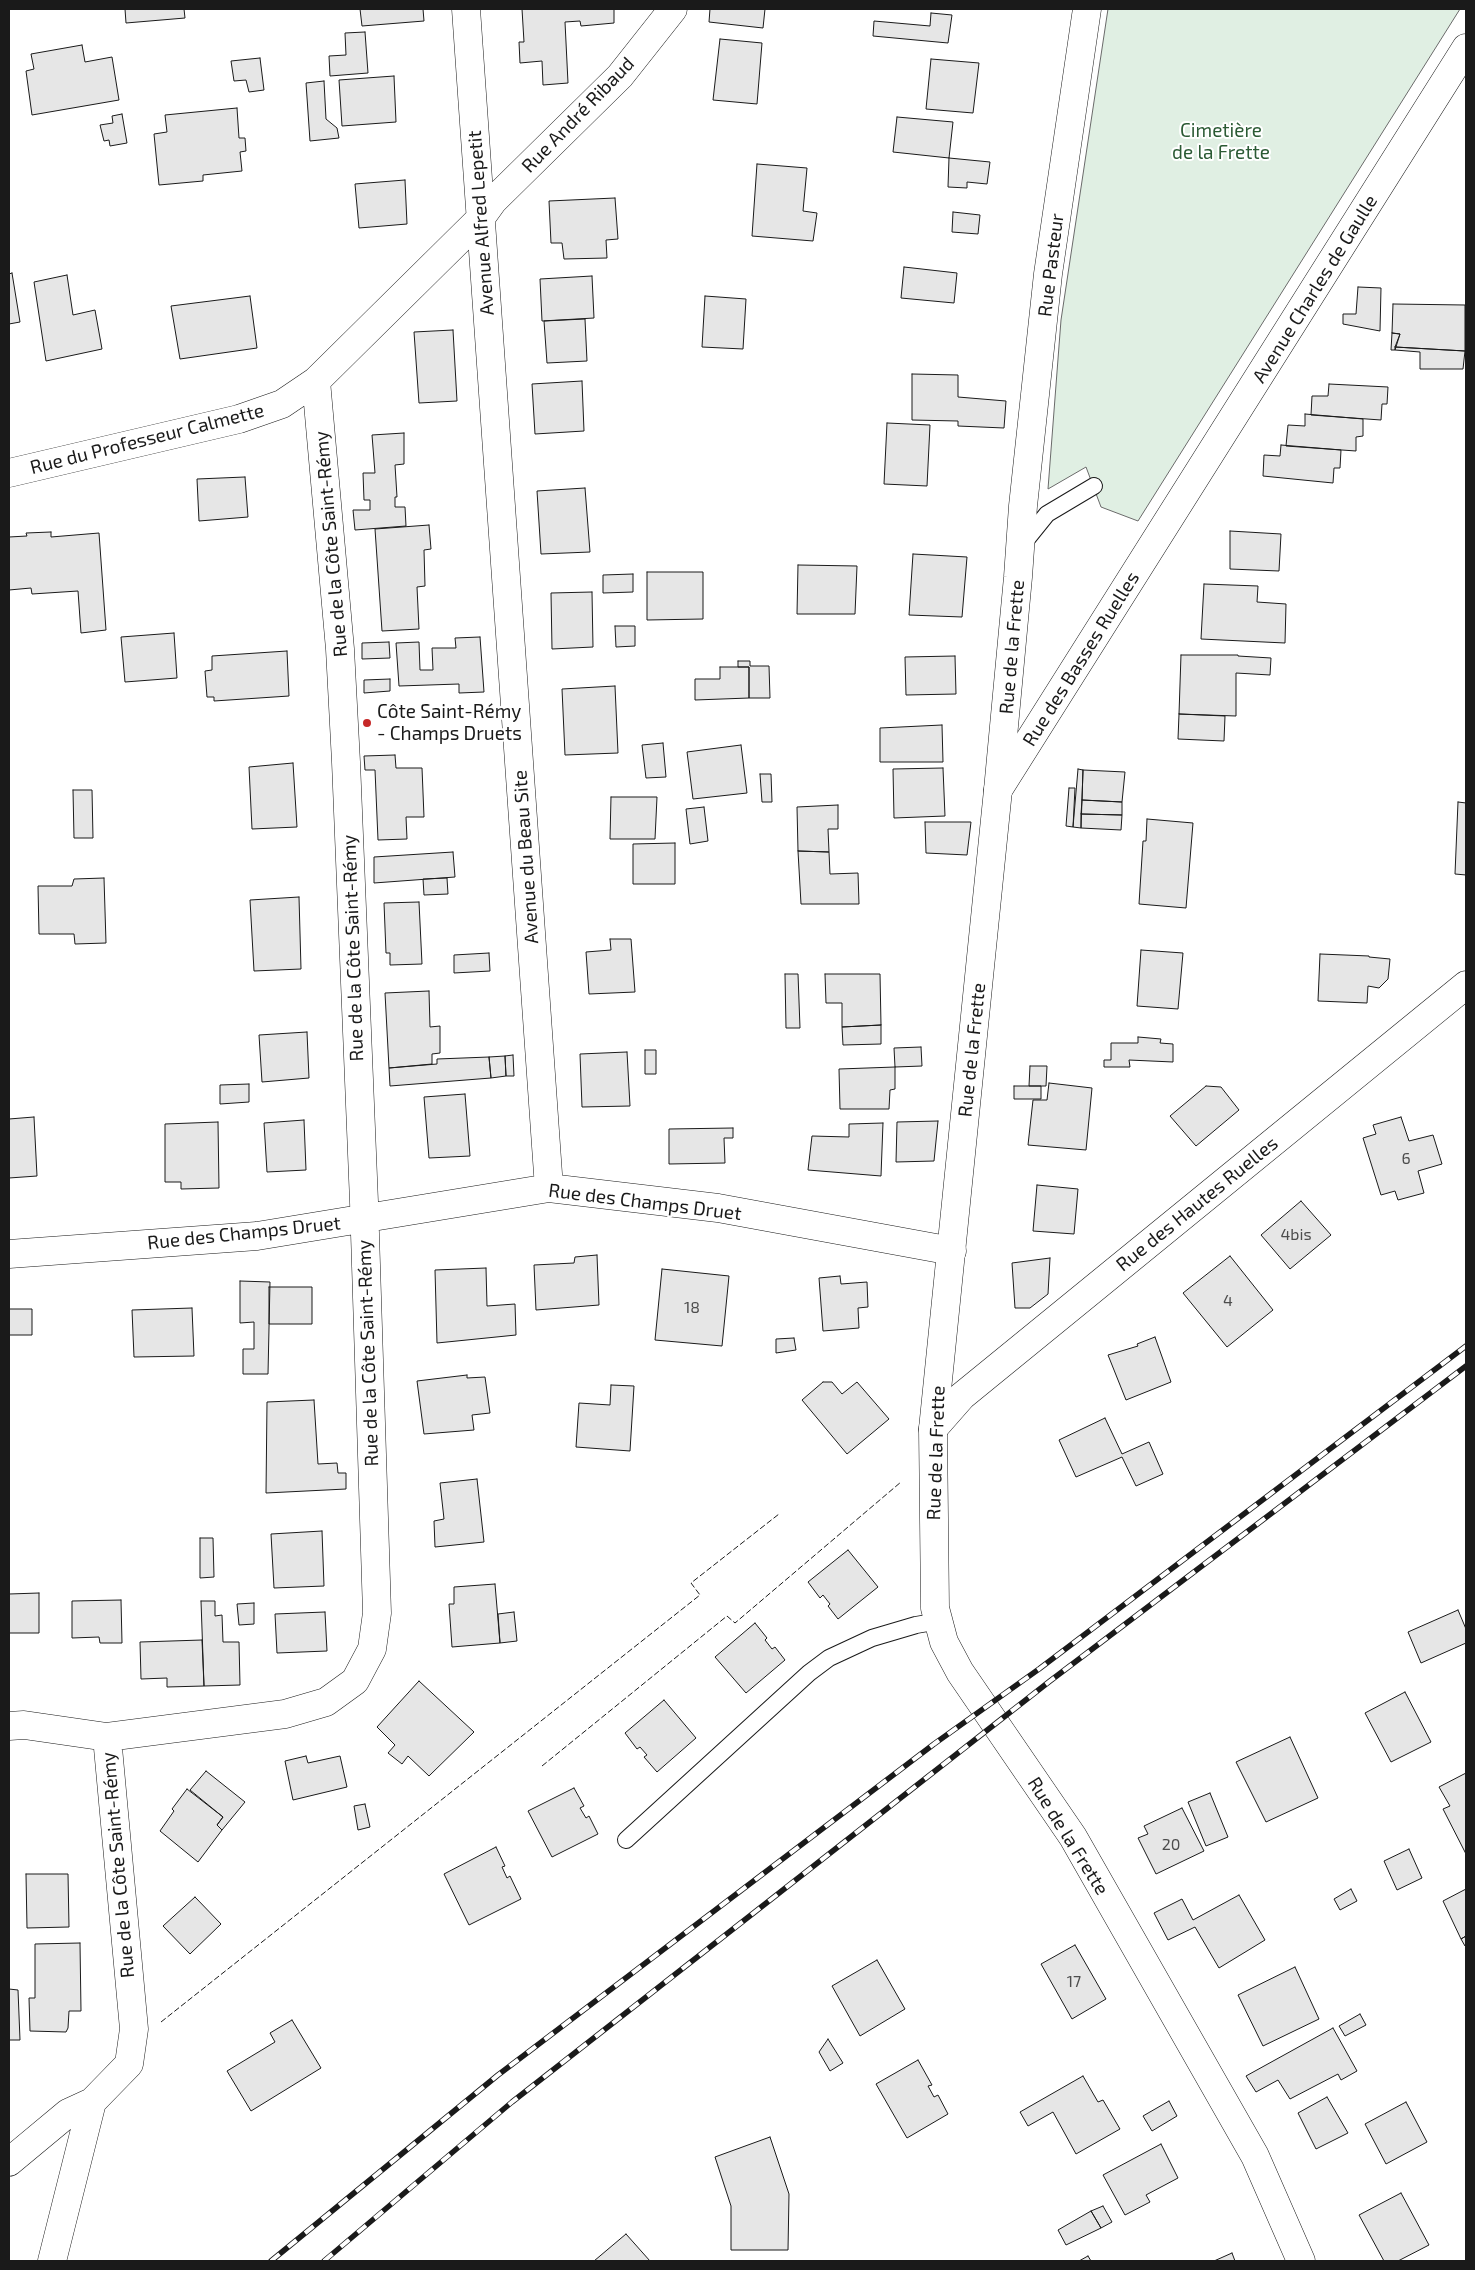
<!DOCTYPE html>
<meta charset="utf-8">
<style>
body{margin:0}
#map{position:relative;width:1475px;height:2270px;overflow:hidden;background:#fff;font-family:"Exo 2",sans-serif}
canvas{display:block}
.frame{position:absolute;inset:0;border:10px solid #1a1a1a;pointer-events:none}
</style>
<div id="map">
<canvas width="1475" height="2270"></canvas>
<div class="frame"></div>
</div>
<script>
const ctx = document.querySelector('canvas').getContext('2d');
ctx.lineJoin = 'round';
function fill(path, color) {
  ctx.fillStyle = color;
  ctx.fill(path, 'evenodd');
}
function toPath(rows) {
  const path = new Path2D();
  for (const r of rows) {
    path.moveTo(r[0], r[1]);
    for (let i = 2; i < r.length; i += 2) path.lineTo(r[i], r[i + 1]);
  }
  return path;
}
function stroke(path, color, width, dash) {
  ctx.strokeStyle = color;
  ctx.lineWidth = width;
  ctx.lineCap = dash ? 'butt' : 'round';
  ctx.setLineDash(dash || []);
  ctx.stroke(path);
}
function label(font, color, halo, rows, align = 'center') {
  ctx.font = font + ' "Exo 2",sans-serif';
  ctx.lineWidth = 4;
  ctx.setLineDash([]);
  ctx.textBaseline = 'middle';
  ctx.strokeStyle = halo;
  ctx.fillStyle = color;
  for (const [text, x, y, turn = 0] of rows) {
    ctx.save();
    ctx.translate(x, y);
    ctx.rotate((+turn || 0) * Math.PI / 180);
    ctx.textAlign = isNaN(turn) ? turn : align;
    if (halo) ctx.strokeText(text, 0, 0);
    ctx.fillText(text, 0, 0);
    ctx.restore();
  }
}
const green = toPath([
 [1108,9,1460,9,1138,521,1101,507,1086,467,1048,489,1061,320,1108,9]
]);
fill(green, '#e0efe3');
stroke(green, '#6a6a6a', 1);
const building = toPath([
 [125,9,184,9,185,18,126,23,125,9],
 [360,9,423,9,424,21,362,26,360,9],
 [522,9,614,9,614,23,581,26,580,21,565,22,568,83,543,85,542,61,520,63,519,42,524,42,522,9],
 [710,9,765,9,763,28,709,22,710,9],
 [931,13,952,15,948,43,873,36,874,21,930,26,931,13],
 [365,32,368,73,330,76,329,56,346,55,345,33,365,32],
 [720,39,762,43,757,104,713,100,720,39],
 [82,45,85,62,112,57,119,100,32,115,26,71,34,69,31,54,82,45],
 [260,58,264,90,249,92,246,80,234,81,231,61,260,58],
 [931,59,979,63,973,113,926,109,931,59],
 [394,76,396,122,342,126,339,80,394,76],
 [324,81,326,119,337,128,339,138,310,141,306,83,324,81],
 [237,108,239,138,245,138,246,151,240,152,242,171,203,175,203,181,159,185,154,134,167,132,165,115,237,108],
 [122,114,127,143,110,146,109,140,104,141,100,125,113,123,112,116,122,114],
 [897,117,953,122,949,158,893,152,897,117],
 [949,158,990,162,987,184,967,182,967,188,948,187,949,158],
 [757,164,807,168,803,211,817,213,813,241,752,236,757,164],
 [405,180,407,224,359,228,355,184,405,180],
 [615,198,618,239,606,240,607,258,564,259,562,243,551,243,549,201,615,198],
 [953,212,980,215,978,234,952,232,953,212],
 [904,267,957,273,954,303,901,298,904,267],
 [12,273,20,322,9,324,9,274,12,273],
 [67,275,73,315,95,310,102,349,46,361,34,282,67,275],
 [592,276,594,318,542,321,540,279,592,276],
 [1358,287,1381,288,1380,331,1343,324,1343,314,1356,314,1358,287],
 [250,296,257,348,180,359,171,306,250,296],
 [705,296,746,299,743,349,702,347,705,296],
 [1393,304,1465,305,1465,351,1395,347,1400,334,1392,333,1393,304],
 [585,319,587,361,547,363,544,321,585,319],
 [453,330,457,401,419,403,414,332,453,330],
 [1392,333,1400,334,1395,350,1391,350,1392,333],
 [1395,347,1465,351,1463,369,1420,369,1420,352,1395,350,1395,347],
 [912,374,958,375,958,397,1006,401,1004,428,958,426,958,421,912,420,912,374],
 [582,381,584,431,535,434,532,384,582,381],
 [1329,384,1388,387,1387,404,1382,404,1381,420,1311,415,1312,396,1328,396,1329,384],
 [1305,414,1363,419,1363,436,1356,437,1356,451,1286,446,1288,425,1305,426,1305,414],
 [887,423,930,425,927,486,884,484,887,423],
 [404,433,404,464,395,465,397,497,395,497,395,507,405,507,406,526,355,530,353,510,370,510,370,500,364,500,363,473,375,473,372,435,404,433],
 [1281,445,1341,450,1340,468,1334,468,1333,483,1263,476,1264,455,1280,456,1281,445],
 [245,477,248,517,199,521,197,479,245,477],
 [585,488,590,552,541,554,537,491,585,488],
 [429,525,431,549,424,550,425,586,417,587,419,629,382,631,375,529,429,525],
 [1230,531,1281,534,1279,571,1230,569,1230,531],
 [51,532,51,537,99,533,106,630,81,633,78,591,32,594,31,588,9,590,9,537,27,536,26,533,51,532],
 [913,554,967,557,962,617,909,615,913,554],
 [798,565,857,566,855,614,797,614,798,565],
 [647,572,703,572,703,619,647,620,647,572],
 [633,574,633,592,603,593,603,575,633,574],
 [1204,584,1258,586,1257,602,1286,604,1285,643,1201,639,1204,584],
 [592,592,593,647,552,649,551,593,592,592],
 [615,626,635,626,635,646,616,647,615,626],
 [174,633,177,678,125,682,121,637,174,633],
 [480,637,484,692,459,693,459,684,399,686,396,643,419,642,420,670,433,670,432,648,456,648,455,638,480,637],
 [389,642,390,658,362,659,362,643,389,642],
 [287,651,289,696,214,701,214,697,207,697,205,671,212,670,212,656,287,651],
 [1181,655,1238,655,1238,656,1271,658,1270,675,1236,673,1236,716,1179,714,1181,655],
 [955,656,956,694,906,695,905,657,955,656],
 [738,661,750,661,750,666,769,666,770,698,749,698,749,667,738,667,738,661],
 [720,667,749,667,749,698,695,700,695,679,720,679,720,667],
 [390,679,390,691,364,693,364,680,390,679],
 [615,686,618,753,565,755,562,689,615,686],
 [1179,714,1225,716,1224,741,1178,739,1179,714],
 [942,725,943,762,880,762,880,728,942,725],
 [663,743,666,777,646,778,642,745,663,743],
 [741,745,747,793,693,799,687,752,741,745],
 [395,755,396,768,422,768,424,817,406,817,407,839,378,840,375,770,365,770,364,756,395,755],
 [293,763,297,827,252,829,249,767,293,763],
 [943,768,945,816,894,818,893,769,943,768],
 [1078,769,1083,770,1081,828,1073,827,1078,769],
 [1083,770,1125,772,1122,802,1082,800,1083,770],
 [760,774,771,774,772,802,762,802,760,774],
 [1069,788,1075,788,1073,827,1066,826,1069,788],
 [73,790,92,790,93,838,74,838,73,790],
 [611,797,657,797,655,839,610,839,611,797],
 [1082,800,1122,802,1122,815,1081,814,1082,800],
 [1458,802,1466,803,1466,875,1455,874,1458,802],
 [838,805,838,829,828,829,829,852,798,851,797,807,838,805],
 [704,807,708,841,690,844,686,809,704,807],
 [1081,814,1122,815,1121,830,1081,828,1081,814],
 [1147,819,1193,823,1186,908,1139,904,1143,841,1146,841,1147,819],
 [925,822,971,822,967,855,926,853,925,822],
 [675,843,675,884,633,884,633,844,675,843],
 [798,851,829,852,830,874,858,873,859,904,801,904,798,851],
 [453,852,455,877,374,883,374,857,453,852],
 [104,878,106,943,75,944,74,934,39,934,38,886,72,886,74,879,104,878],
 [447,878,448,894,424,895,423,879,447,878],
 [299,897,301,969,254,971,250,900,299,897],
 [419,902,422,964,390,965,390,953,386,953,384,903,419,902],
 [610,939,631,939,635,992,589,994,586,952,611,950,610,939],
 [1141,950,1183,953,1178,1009,1137,1006,1141,950],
 [489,953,490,971,454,973,454,955,489,953],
 [1320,954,1369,956,1369,957,1390,959,1388,979,1379,988,1368,986,1367,1003,1318,1001,1320,954],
 [785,974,798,974,800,1028,786,1028,785,974],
 [825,974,880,974,881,1025,842,1027,842,1003,826,1003,825,974],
 [429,991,430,1027,440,1026,440,1053,432,1054,432,1064,389,1068,385,993,429,991],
 [881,1025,881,1044,843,1045,842,1027,881,1025],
 [307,1032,309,1078,262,1082,259,1035,307,1032],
 [1138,1037,1161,1039,1160,1043,1173,1044,1173,1062,1129,1060,1130,1067,1104,1067,1104,1060,1111,1060,1111,1043,1138,1043,1138,1037],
 [921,1047,922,1066,895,1067,894,1048,921,1047],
 [645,1050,656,1050,656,1074,645,1074,645,1050],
 [627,1052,630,1106,582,1107,580,1054,627,1052],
 [513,1055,514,1076,506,1076,505,1056,513,1055],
 [505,1056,506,1076,491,1078,489,1057,505,1056],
 [489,1057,491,1078,390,1086,389,1068,437,1064,437,1059,489,1057],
 [1030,1066,1047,1066,1046,1086,1029,1086,1030,1066],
 [895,1067,895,1089,890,1090,889,1109,840,1109,839,1069,895,1067],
 [1049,1083,1092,1088,1086,1150,1028,1145,1033,1100,1047,1100,1049,1083],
 [249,1084,249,1102,220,1104,220,1085,249,1084],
 [1014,1086,1041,1086,1041,1099,1014,1099,1014,1086],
 [1206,1086,1221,1087,1239,1110,1196,1146,1170,1116,1206,1086],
 [465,1094,470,1156,429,1158,424,1097,465,1094],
 [34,1117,37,1176,9,1178,9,1119,34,1117],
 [1401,1117,1409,1141,1433,1135,1442,1164,1418,1171,1424,1193,1398,1200,1395,1191,1381,1195,1363,1138,1376,1134,1373,1125,1401,1117],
 [304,1120,306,1170,267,1172,264,1123,304,1120],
 [938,1121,934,1161,896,1162,897,1122,938,1121],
 [218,1122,219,1188,181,1189,181,1182,165,1182,165,1124,218,1122],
 [883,1123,881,1176,808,1170,812,1136,849,1137,849,1124,883,1123],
 [733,1128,733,1138,724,1138,725,1163,669,1164,669,1129,733,1128],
 [1037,1185,1078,1189,1074,1234,1033,1231,1037,1185],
 [1301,1201,1331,1235,1290,1269,1261,1235,1301,1201],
 [597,1255,599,1305,536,1310,534,1265,574,1263,575,1257,597,1255],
 [1230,1256,1273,1310,1227,1347,1183,1293,1230,1256],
 [1050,1258,1048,1294,1030,1308,1015,1308,1012,1263,1050,1258],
 [486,1268,487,1306,515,1304,516,1335,437,1343,435,1270,486,1268],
 [662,1269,729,1276,722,1346,655,1340,662,1269],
 [840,1276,841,1284,867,1282,868,1307,858,1308,859,1328,823,1331,819,1278,840,1276],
 [240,1281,270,1282,268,1374,243,1374,243,1349,254,1349,254,1322,240,1323,240,1281],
 [269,1287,312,1287,312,1324,269,1324,269,1287],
 [192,1308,194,1356,134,1357,132,1310,192,1308],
 [9,1309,32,1309,32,1335,9,1335,9,1309],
 [1155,1337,1171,1382,1126,1400,1108,1355,1138,1346,1137,1344,1155,1337],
 [794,1338,796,1350,776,1353,776,1339,794,1338],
 [467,1375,467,1378,485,1377,490,1413,472,1415,474,1430,424,1434,417,1381,467,1375],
 [823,1382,832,1382,842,1394,857,1382,889,1419,847,1454,802,1400,823,1382],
 [611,1385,634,1386,630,1451,576,1447,579,1403,610,1405,611,1385],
 [314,1400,318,1464,337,1463,338,1473,346,1473,346,1489,266,1493,267,1402,314,1400],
 [1105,1418,1122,1454,1149,1442,1163,1474,1136,1486,1122,1457,1076,1477,1059,1440,1105,1418],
 [477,1479,484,1542,435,1547,434,1521,444,1519,440,1483,477,1479],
 [322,1531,324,1586,274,1588,271,1534,322,1531],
 [200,1538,213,1538,214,1577,200,1578,200,1538],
 [848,1550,878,1587,838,1619,828,1606,830,1604,823,1595,820,1598,808,1582,848,1550],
 [495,1584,500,1643,452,1647,449,1604,454,1604,454,1587,495,1584],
 [39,1593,39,1633,9,1633,9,1594,39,1593],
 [121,1600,122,1643,100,1643,99,1637,72,1638,72,1601,121,1600],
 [201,1601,215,1601,215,1616,222,1615,223,1642,239,1642,240,1685,204,1686,201,1601],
 [254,1603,254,1624,239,1625,237,1604,254,1603],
 [1458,1610,1466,1629,1466,1643,1421,1663,1408,1632,1458,1610],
 [325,1612,327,1651,277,1653,275,1614,325,1612],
 [514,1612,517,1641,500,1643,498,1614,514,1612],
 [755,1623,767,1638,765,1640,772,1649,775,1647,785,1660,746,1693,715,1657,755,1623],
 [202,1640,204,1686,167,1687,167,1678,141,1679,140,1642,202,1640],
 [419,1681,474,1732,429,1776,408,1756,402,1764,388,1753,395,1745,377,1727,419,1681],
 [1405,1692,1431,1742,1391,1762,1365,1713,1405,1692],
 [664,1700,696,1738,657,1772,644,1757,647,1755,640,1747,637,1749,625,1733,664,1700],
 [1290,1737,1318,1798,1266,1822,1236,1762,1290,1737],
 [306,1756,308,1763,340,1756,347,1787,293,1800,285,1761,306,1756],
 [206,1771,245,1802,222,1830,217,1825,223,1817,190,1790,206,1771],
 [1466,1773,1466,1854,1443,1809,1450,1806,1439,1787,1466,1773],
 [574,1788,584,1806,580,1808,586,1818,589,1816,598,1834,552,1857,528,1811,574,1788],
 [187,1789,223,1817,217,1825,222,1830,198,1862,160,1831,174,1811,172,1809,187,1789],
 [1210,1793,1228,1837,1206,1846,1188,1802,1210,1793],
 [365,1804,370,1827,358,1830,354,1806,365,1804],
 [1182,1808,1204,1851,1156,1874,1138,1838,1148,1834,1144,1826,1182,1808],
 [496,1847,505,1866,502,1867,507,1878,510,1876,521,1899,469,1925,444,1874,496,1847],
 [1409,1849,1422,1878,1397,1890,1384,1861,1409,1849],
 [26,1874,68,1874,69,1927,27,1928,26,1874],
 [1351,1889,1357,1901,1340,1910,1334,1899,1351,1889],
 [1466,1889,1466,1936,1461,1939,1443,1901,1466,1889],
 [1239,1895,1265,1940,1219,1968,1195,1927,1168,1940,1154,1913,1182,1899,1193,1920,1239,1895],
 [195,1897,221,1924,190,1954,163,1926,195,1897],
 [1466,1936,1466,1945,1465,1946,1461,1939,1466,1936],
 [80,1943,81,2011,69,2011,68,2028,66,2032,30,2031,29,1998,35,1998,35,1944,80,1943],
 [1075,1945,1106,1999,1072,2019,1041,1964,1075,1945],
 [877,1960,905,2009,860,2036,832,1986,877,1960],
 [1295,1967,1319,2019,1263,2046,1238,1995,1295,1967],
 [9,1989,18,1990,20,2040,9,2040,9,1989],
 [1360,2014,1366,2025,1345,2036,1339,2026,1360,2014],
 [292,2020,321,2068,251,2111,227,2071,275,2042,270,2033,292,2020],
 [1333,2028,1357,2071,1341,2080,1338,2074,1290,2099,1278,2080,1256,2092,1246,2076,1333,2028],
 [828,2039,843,2063,830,2071,819,2052,828,2039],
 [918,2060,932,2085,928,2086,934,2097,938,2095,948,2114,907,2138,876,2084,918,2060],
 [1083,2076,1098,2102,1103,2100,1120,2129,1076,2154,1053,2112,1028,2126,1020,2112,1083,2076],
 [1327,2097,1348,2133,1316,2149,1298,2113,1327,2097],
 [1169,2101,1177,2116,1152,2131,1143,2116,1169,2101],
 [1406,2102,1427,2142,1386,2164,1365,2124,1406,2102],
 [770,2137,789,2194,788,2250,731,2250,731,2206,715,2157,770,2137],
 [1161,2144,1178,2178,1146,2195,1150,2202,1125,2215,1103,2175,1161,2144],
 [1401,2193,1429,2245,1398,2261,1384,2261,1359,2215,1401,2193],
 [1103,2206,1112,2222,1101,2228,1091,2211,1103,2206],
 [1091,2211,1101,2228,1066,2245,1058,2230,1091,2211],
 [626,2234,650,2261,594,2261,626,2234],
 [1232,2253,1235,2261,1214,2261,1232,2253],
 [1088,2256,1091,2261,1079,2261,1088,2256]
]);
fill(building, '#e6e6e6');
stroke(building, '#1a1a1a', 1);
const lane = toPath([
 [1022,545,1047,514,1094,486],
 [626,1840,809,1673,829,1658,872,1638,916,1625,939,1621]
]);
const street = toPath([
 [466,9,549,1188],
 [9,473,239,419,282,404,316,381,480,219,493,201,620,76,673,9],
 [998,790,1466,48],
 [9,1254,257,1236,549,1188,718,1208,952,1251],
 [933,1429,962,1396,1466,985],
 [9,1726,24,1725,107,1737,285,1714,326,1702,355,1681,372,1649,377,1613,364,1202,346,762,340,649,316,381],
 [9,2162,68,2113,92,2102,129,2064,134,2029,107,1737],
 [52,2261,92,2102]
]);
const secondary = toPath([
 [1087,9,1048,274,1023,506,1018,577,998,790,933,1429,935,1608,944,1642,960,1672,1073,1837,1255,2156,1301,2261]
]);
stroke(lane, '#1a1a1a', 18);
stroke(street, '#1a1a1a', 29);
stroke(secondary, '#1a1a1a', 29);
stroke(lane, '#fff', 16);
stroke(street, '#fff', 28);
stroke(secondary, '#fff', 28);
const rail = toPath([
 [271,2261,498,2075,934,1744,1039,1669,1466,1346],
 [324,2261,512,2102,1050,1681,1466,1366]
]);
stroke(rail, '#1a1a1a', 5.5);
stroke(rail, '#fff', 4, [11]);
stroke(toPath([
 [542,1766,727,1616,735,1623,901,1482],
 [161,2022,700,1595,691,1583,779,1514]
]), '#1a1a1a', 1, [6, 2.5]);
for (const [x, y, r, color] of [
 [367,723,5,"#c62828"]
]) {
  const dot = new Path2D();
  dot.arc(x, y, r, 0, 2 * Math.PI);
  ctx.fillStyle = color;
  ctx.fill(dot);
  stroke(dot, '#fff', 2);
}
label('16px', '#4d4d4d', null, [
 ["6",1406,1159],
 ["4bis",1296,1235],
 ["4",1228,1301],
 ["18",692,1308],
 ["20",1171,1845],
 ["17",1074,1982]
]);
label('19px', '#1a1a1a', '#fff', [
 ["Rue André Ribaud",578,115,-46],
 ["Avenue Alfred Lepetit",481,223,-94],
 ["Rue Pasteur",1051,265,-83],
 ["Avenue Charles de Gaulle",1315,289,-58],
 ["Rue du Professeur Calmette",147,439,-14],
 ["Rue de la Côte Saint-Rémy",331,544,-95],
 ["Rue de la Frette",1012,647,-85],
 ["Rue des Basses Ruelles",1081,659,-58],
 ["Avenue du Beau Site",526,857,-94],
 ["Rue de la Côte Saint-Rémy",353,948,-92],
 ["Rue de la Frette",972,1050,-84],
 ["Rue des Champs Druet",645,1202,7],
 ["Rue des Hautes Ruelles",1197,1204,-39],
 ["Rue des Champs Druet",244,1233,-6],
 ["Rue de la Côte Saint-Rémy",368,1353,-92],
 ["Rue de la Frette",936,1453,-88],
 ["Rue de la Frette",1068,1836,58],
 ["Rue de la Côte Saint-Rémy",118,1865,-95]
]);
label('19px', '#2b5a34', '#fff', [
 ["Cimetière",1221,131],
 ["de la Frette",1221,153]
]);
label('19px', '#1a1a1a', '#fff', [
 ["Côte Saint-Rémy",377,712],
 ["- Champs Druets",377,734]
], 'left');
</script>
